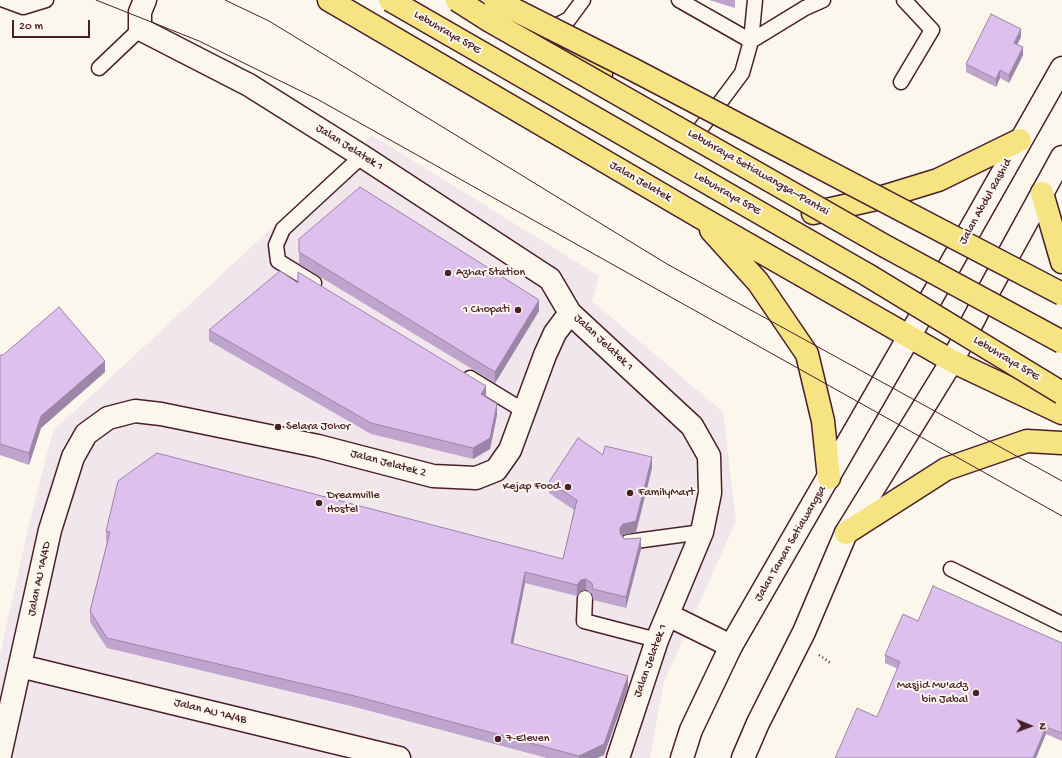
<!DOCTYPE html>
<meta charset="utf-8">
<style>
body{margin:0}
#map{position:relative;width:1062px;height:758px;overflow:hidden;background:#fbf7ec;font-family:"Gochi Hand",sans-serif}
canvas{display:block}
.north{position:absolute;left:1010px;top:706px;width:40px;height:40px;-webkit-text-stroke:3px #fbf7ec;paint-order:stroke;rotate:91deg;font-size:11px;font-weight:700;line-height:16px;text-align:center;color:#4a1f2b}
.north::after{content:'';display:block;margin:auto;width:14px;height:18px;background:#4a1f2b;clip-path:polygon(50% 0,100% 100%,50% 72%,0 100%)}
.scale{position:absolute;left:12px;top:20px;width:78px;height:18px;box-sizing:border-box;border:2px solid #4a1f2b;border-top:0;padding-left:5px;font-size:12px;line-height:14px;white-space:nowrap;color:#4a1f2b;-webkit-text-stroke:3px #fbf7ec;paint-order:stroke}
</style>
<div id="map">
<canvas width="1062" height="758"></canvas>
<div class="north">N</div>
<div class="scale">20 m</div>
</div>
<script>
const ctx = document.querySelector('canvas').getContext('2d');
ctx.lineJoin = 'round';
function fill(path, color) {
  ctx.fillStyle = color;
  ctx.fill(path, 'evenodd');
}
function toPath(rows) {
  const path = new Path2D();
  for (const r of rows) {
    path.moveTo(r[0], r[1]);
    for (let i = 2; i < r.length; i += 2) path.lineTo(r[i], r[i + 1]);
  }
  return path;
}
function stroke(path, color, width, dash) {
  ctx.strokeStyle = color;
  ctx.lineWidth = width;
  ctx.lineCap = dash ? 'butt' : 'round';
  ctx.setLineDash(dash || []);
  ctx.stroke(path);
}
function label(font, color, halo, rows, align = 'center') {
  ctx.font = font + ' "Gochi Hand",sans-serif';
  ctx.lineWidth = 4;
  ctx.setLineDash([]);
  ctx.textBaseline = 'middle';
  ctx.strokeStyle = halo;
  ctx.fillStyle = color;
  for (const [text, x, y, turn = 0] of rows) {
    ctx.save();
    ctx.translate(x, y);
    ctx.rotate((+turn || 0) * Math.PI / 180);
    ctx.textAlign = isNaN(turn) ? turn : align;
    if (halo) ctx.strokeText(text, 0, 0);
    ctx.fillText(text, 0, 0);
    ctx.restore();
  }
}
fill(toPath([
 [372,135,599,276,592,301,723,412,736,521,664,682,650,758,0,758,0,654,28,529,53,431]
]), '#f2e6ed');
const lane = toPath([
 [4,0,23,7,46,0],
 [679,0,751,41,742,73,695,136],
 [546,31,569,19,583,0],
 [751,41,805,8,823,0],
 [751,41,755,0],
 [99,68,140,29],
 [901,82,932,30,904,0],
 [314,283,278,261,276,245,283,229,362,156],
 [470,378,524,411],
 [628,542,702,532],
 [951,569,1062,624],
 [585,598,584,621,657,640]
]);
const street = toPath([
 [145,0,140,12,140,29,249,85,362,156,550,279,570,313,692,426,709,456,710,493,702,532,657,640,618,758],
 [940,283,1062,68],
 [986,296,1062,157],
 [668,615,731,646],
 [20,666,399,758],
 [0,755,50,530,73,457,86,434,108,418,135,411,161,414,318,446,433,476,476,478,496,470,510,450,545,355,555,333,570,313]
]);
const secondary = toPath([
 [682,758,691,730,731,646,940,283],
 [743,758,758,723,804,632,846,533,952,361,986,296]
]);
const primary = toPath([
 [329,0,700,217,952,361,1062,413],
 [525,23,601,74],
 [1042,193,1062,262],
 [813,213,876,199,938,180,1020,140],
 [711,230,758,282,807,354,823,421,829,478],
 [846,533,946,469,1027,441,1062,443]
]);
stroke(lane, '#4a1f2b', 17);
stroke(street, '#4a1f2b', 25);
stroke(secondary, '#4a1f2b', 25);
stroke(primary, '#4a1f2b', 25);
stroke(toPath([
 [819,655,832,664]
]), '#4a1f2b', 2.5, [1, 3]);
stroke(lane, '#fbf7ec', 14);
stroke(street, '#fbf7ec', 22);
stroke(secondary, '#fbf7ec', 22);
stroke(primary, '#f6e381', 22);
stroke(toPath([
 [96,0,199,41,317,99,1062,516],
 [225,0,269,21,667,264,1062,481]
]), '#4a1f2b', 1);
const highwayBridge = toPath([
 [390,0,866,274,1062,393],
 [457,0,490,21,883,245,1062,342],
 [495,0,634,70,1062,294]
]);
stroke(highwayBridge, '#4a1f2b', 25, []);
stroke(highwayBridge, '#f6e381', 22);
fill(toPath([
 [709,0,735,0,735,8],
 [1021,37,1017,45,1023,55,1009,83,1000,78,996,87,966,72,966,64],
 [299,239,539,311,495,383,299,264],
 [209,330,486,397,497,415,490,449,473,459,371,434,209,341],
 [0,355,105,372,41,428,29,465,0,455],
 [603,455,652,468,636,532,623,535,622,536,624,539,641,549,626,608,593,600,592,594,586,590,581,591,577,596,525,583,513,643,628,687,604,755,597,758,547,758,351,706,107,648,90,622,90,611,107,542,106,542,106,531,563,559,574,510,549,493,549,482],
 [918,621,1062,643,1062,741,1046,734,835,758,877,717,898,669,885,663,885,655]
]), '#bfa5cd');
fill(toPath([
 [1021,29,1021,37,1014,51,1014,43],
 [1023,47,1023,55,1009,83,1009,75],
 [1000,70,1000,78,996,87,996,79],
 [539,300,539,311,495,383,495,372],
 [105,361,105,372,41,428,29,465,29,453,41,416],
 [486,386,486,398,481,394],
 [497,404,497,415,490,449,473,459,473,448],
 [652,457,652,468,636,532,623,535,620,539,620,528],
 [641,538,641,549,626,608,626,597],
 [525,572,525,583,511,654,511,643],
 [586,579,586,590,581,591,577,596,577,585,581,580],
 [628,676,628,687,604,755,597,758,579,758,579,756],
 [1046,727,1046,734,1036,758,1033,758]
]), '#9b86a7');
const building = toPath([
 [991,14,1021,29,1014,43,1023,47,1009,75,1000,70,996,79,966,64,991,14],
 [360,187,539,300,495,372,299,252,299,239,360,187],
 [280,271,298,283,298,272,486,386,481,394,497,404,490,438,473,448,371,423,209,330,280,271],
 [59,307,105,361,41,416,29,453,0,444,0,355,3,355,59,307],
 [578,438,603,455,605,446,652,457,636,521,623,524,620,528,620,533,624,539,641,538,626,597,593,589,592,583,586,579,581,580,577,585,525,572,511,643,628,676,604,744,579,756,351,695,107,638,90,611,110,532,106,531,118,481,157,453,563,559,577,500,549,482,578,438],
 [933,586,1062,643,1062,733,1046,727,1033,758,835,758,857,708,877,717,900,662,885,655,903,614,918,621,933,586]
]);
fill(building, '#dec0ee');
stroke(building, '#9b86a7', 1);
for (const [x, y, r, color] of [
 [448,273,4,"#4a1f2b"],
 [518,310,4,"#4a1f2b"],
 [278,427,4,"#4a1f2b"],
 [568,487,4,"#4a1f2b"],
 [630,493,4,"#4a1f2b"],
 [319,503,4,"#4a1f2b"],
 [976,693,4,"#4a1f2b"],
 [498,739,4,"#4a1f2b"]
]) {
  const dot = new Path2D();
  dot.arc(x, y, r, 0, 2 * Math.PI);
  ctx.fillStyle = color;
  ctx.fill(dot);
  stroke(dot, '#fbf7ec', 1.5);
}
label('12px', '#4a1f2b', '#fbf7ec', [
 ["Lebuhraya SPE",447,33,30],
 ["Jalan Jelatek 1",349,148,32],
 ["Lebuhraya Setiawangsa–Pantai",758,173,30],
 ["Jalan Jelatek",640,182,30],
 ["Lebuhraya SPE",727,194,30],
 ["Jalan Abdul Rashid",986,202,-61],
 ["Jalan Jelatek 1",603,343,43],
 ["Lebuhraya SPE",1006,359,31],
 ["Jalan Jelatek 2",388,464,15],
 ["Jalan Taman Setiawangsa",791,544,-60],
 ["Jalan AU 1A/4D",40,579,-78],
 ["Jalan Jelatek 1",651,661,-70],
 ["Jalan AU 1A/4B",210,712,14]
]);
label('12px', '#4a1f2b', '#fbf7ec', [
 ["Azhar Station",456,273],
 ["1 Chopati",510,310,"right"],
 ["Selara Johor",286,427],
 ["Kejap Food",560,487,"right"],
 ["FamilyMart",638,493],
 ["Dreamville",327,496],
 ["Hostel",327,510],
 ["Masjid Mu'adz",968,686,"right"],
 ["bin Jabal",968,700,"right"],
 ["7-Eleven",506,739]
], 'left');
</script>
